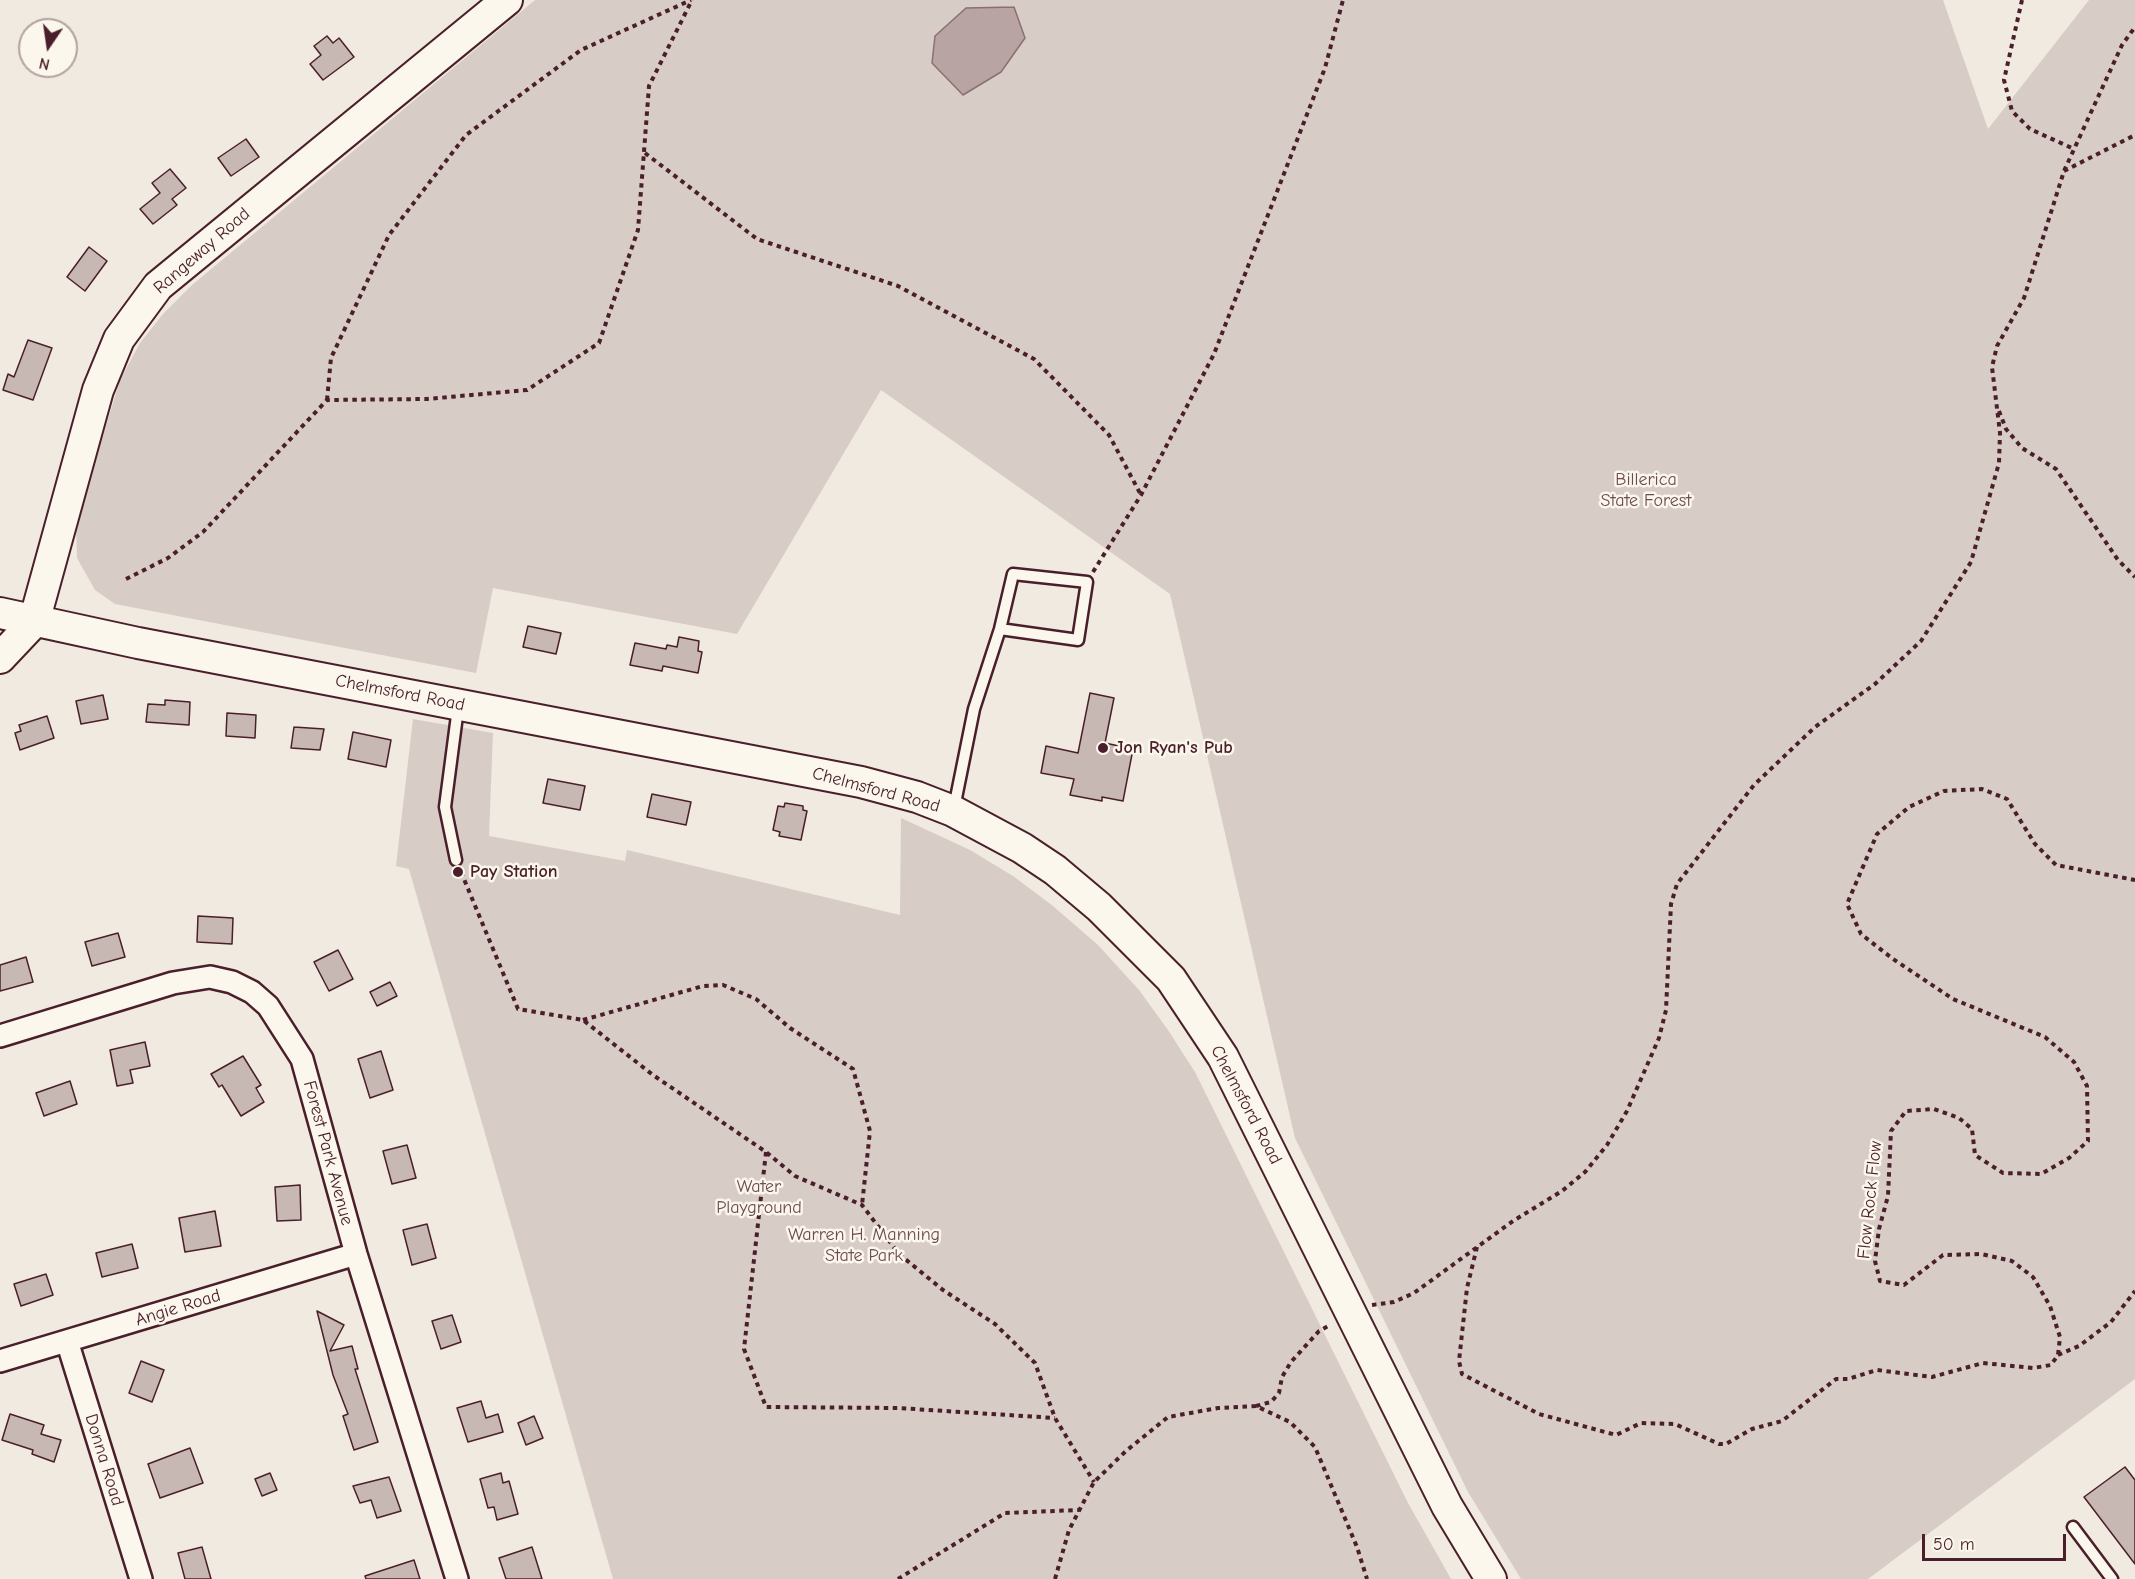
<!DOCTYPE html>
<style>
body{margin:0}
#map{position:relative;width:2135px;height:1579px;overflow:hidden;background:#f0eae0;font-family:"Comic Neue",sans-serif}
canvas{display:block}
.north{position:absolute;left:18px;top:18px;width:60px;height:60px;box-sizing:border-box;background:#fbf7ec;border:2px solid #b4a19f;border-radius:50%;rotate:193deg;font-size:16px;font-weight:700;line-height:24px;text-align:center;color:#4a1f2b}
.north::after{content:'';display:block;margin:auto;width:21px;height:27px;background:#4a1f2b;clip-path:polygon(50% 0,100% 100%,50% 72%,0 100%)}
.scale{position:absolute;left:1922px;top:1534px;width:144px;height:27px;box-sizing:border-box;border:3px solid #4a1f2b;border-top:0;padding-left:8px;font-size:18px;line-height:21px;white-space:nowrap;color:#4a1f2b;-webkit-text-stroke:4px #fbf7ec;paint-order:stroke}
</style>
<div id="map">
<canvas width="2135" height="1579"></canvas>
<div class="north">N</div>
<div class="scale">50 m</div>
</div>
<script>
const ctx = document.querySelector('canvas').getContext('2d');
ctx.lineJoin = 'round';
function fill(path, color) {
  ctx.fillStyle = color;
  ctx.fill(path, 'evenodd');
}
function toPath(rows) {
  const path = new Path2D();
  for (const r of rows) {
    path.moveTo(r[0], r[1]);
    for (let i = 2; i < r.length; i += 2) path.lineTo(r[i], r[i + 1]);
  }
  return path;
}
function stroke(path, color, width, dash) {
  ctx.strokeStyle = color;
  ctx.lineWidth = width;
  ctx.lineCap = dash ? 'butt' : 'round';
  ctx.setLineDash(dash || []);
  ctx.stroke(path);
}
function label(font, color, halo, rows, align = 'center') {
  ctx.font = font + ' "Comic Neue",sans-serif';
  ctx.lineWidth = 5;
  ctx.setLineDash([]);
  ctx.textBaseline = 'middle';
  ctx.strokeStyle = halo;
  ctx.fillStyle = color;
  for (const [text, x, y, turn = 0] of rows) {
    ctx.save();
    ctx.translate(x, y);
    ctx.rotate((+turn || 0) * Math.PI / 180);
    ctx.textAlign = isNaN(turn) ? turn : align;
    if (halo) ctx.strokeText(text, 0, 0);
    ctx.fillText(text, 0, 0);
    ctx.restore();
  }
}
fill(toPath([
 [535,0,1943,0,1988,129,2089,0,2135,0,2135,1379,1868,1579,1521,1579,1468,1492,1295,1138,1170,594,881,390,737,634,493,588,476,673,115,604,95,590,77,558,76,525,120,380,140,343,163,314,192,285],
 [413,719,493,733,489,836,625,861,627,850,900,915,901,818,970,850,1013,876,1053,906,1098,945,1139,990,1168,1030,1195,1072,1408,1503,1451,1579,613,1579,409,869,396,866]
]), '#d8ccc6');
const water = toPath([
 [1014,7,1025,38,1001,72,963,95,932,63,935,36,966,8,1014,7]
]);
fill(water, '#b8a4a2');
stroke(water, '#8c6f72', 1.5);
const building = toPath([
 [327,36,333,43,339,38,354,57,323,80,310,64,321,55,314,46,327,36],
 [246,139,259,157,231,176,218,158,246,139],
 [170,169,186,188,172,199,177,205,153,224,140,209,160,193,152,183,170,169],
 [89,247,107,261,85,291,67,277,89,247],
 [28,340,52,348,33,400,3,390,8,374,14,377,28,340],
 [528,626,561,633,556,654,523,647,528,626],
 [679,637,699,641,698,651,702,652,698,673,663,666,662,671,630,665,635,643,666,649,667,645,677,647,679,637],
 [1090,693,1114,698,1105,743,1133,749,1123,801,1102,797,1102,801,1070,795,1074,779,1041,773,1046,746,1078,753,1090,693],
 [103,695,108,719,81,724,76,701,103,695],
 [165,700,190,702,189,725,146,722,148,704,165,705,165,700],
 [227,713,256,715,255,738,226,736,227,713],
 [47,716,54,738,20,750,15,733,21,731,19,725,47,716],
 [294,727,324,729,320,750,291,748,294,727],
 [353,732,391,740,386,767,348,759,353,732],
 [548,779,585,786,580,810,543,803,548,779],
 [652,794,691,802,686,825,647,817,652,794],
 [785,803,803,806,803,810,807,811,801,840,779,836,780,832,773,830,778,806,784,807,785,803],
 [198,916,233,918,232,944,197,942,198,916],
 [118,933,125,957,92,966,85,942,118,933],
 [338,950,353,979,329,991,314,962,338,950],
 [26,957,33,982,0,991,0,965,26,957],
 [390,982,397,996,377,1006,370,992,390,982],
 [145,1042,150,1066,130,1070,133,1083,117,1086,110,1050,145,1042],
 [381,1051,393,1090,370,1098,358,1059,381,1051],
 [243,1056,261,1085,256,1088,264,1102,241,1116,222,1085,219,1087,211,1074,243,1056],
 [70,1081,77,1104,44,1116,36,1093,70,1081],
 [407,1145,416,1178,392,1184,383,1151,407,1145],
 [300,1185,301,1220,277,1221,275,1187,300,1185],
 [215,1211,221,1246,185,1252,179,1218,215,1211],
 [427,1224,436,1258,412,1265,403,1230,427,1224],
 [132,1244,138,1268,102,1277,96,1253,132,1244],
 [46,1274,53,1295,21,1306,14,1284,46,1274],
 [317,1311,344,1325,330,1351,352,1346,358,1369,355,1369,378,1442,354,1450,343,1416,348,1414,333,1375,317,1311],
 [452,1315,461,1342,441,1349,432,1321,452,1315],
 [141,1361,164,1370,152,1402,129,1393,141,1361],
 [481,1401,486,1418,498,1414,503,1432,468,1442,457,1408,481,1401],
 [10,1414,44,1425,41,1434,61,1440,54,1462,32,1454,33,1450,2,1440,10,1414],
 [534,1416,543,1438,526,1445,518,1423,534,1416],
 [190,1448,203,1483,160,1498,148,1464,190,1448],
 [2125,1467,2135,1480,2135,1564,2084,1497,2125,1467],
 [270,1473,277,1490,262,1496,255,1479,270,1473],
 [501,1473,503,1483,509,1481,518,1514,497,1520,494,1507,488,1508,480,1479,501,1473],
 [389,1477,401,1511,377,1518,371,1500,360,1503,353,1486,389,1477],
 [202,1547,211,1579,185,1579,178,1553,202,1547],
 [532,1547,542,1579,506,1579,499,1558,532,1547],
 [414,1560,420,1579,366,1579,365,1576,414,1560]
]);
fill(building, '#c8b8b3');
stroke(building, '#4a1f2b', 1.5);
const lane = toPath([
 [954,808,974,709,1000,629,1013,574,1087,582,1078,640,1000,629],
 [456,860,445,807,458,708],
 [2073,1527,2112,1579]
]);
const street = toPath([
 [0,1036,173,983,210,977,232,982,252,992,268,1006,302,1059,356,1254,457,1579],
 [67,1341,141,1579],
 [0,1361,356,1254]
]);
const secondary = toPath([
 [0,613,138,643,861,782,917,797,953,811,1022,848,1055,870,1099,907,1171,979,1223,1057,1447,1506,1491,1579],
 [0,658,34,622,98,390,119,339,158,286,507,0]
]);
stroke(lane, '#4a1f2b', 15);
stroke(street, '#4a1f2b', 26);
stroke(secondary, '#4a1f2b', 34);
stroke(toPath([
 [2022,0,2004,80,2012,111,2030,129,2074,149],
 [645,153,757,239,898,286,1034,359,1109,435,1141,495],
 [2064,171,2135,135],
 [327,400,331,358,389,235,466,135,581,50,691,0],
 [1999,411,2006,429,2022,448,2056,469,2118,560,2135,577],
 [1093,572,1141,495,1214,354,1325,68,1343,0],
 [126,579,168,558,203,532,327,400,427,399,527,390,599,343,638,230,649,86,692,0],
 [461,872,518,1009,583,1020,653,1075,766,1152,795,1176,862,1205,899,1254,943,1290,995,1324,1035,1363,1055,1418,1094,1482],
 [583,1020,703,986,723,985,756,999,790,1028,853,1069,870,1131,862,1205],
 [766,1152,744,1349,766,1407,898,1408,1055,1418],
 [1477,1247,1467,1288,1459,1361,1462,1374,1539,1414,1616,1435,1641,1423,1675,1424,1719,1444,1726,1444,1752,1429,1782,1421,1836,1379,1848,1379,1877,1370,1932,1377,1983,1363,2033,1368,2051,1365,2058,1355,2060,1337,2050,1306,2033,1277,2012,1261,1981,1254,1943,1255,1904,1285,1880,1281,1875,1261,1879,1229,1888,1196,1891,1131,1906,1111,1934,1109,1959,1118,1972,1129,1975,1155,2003,1173,2041,1174,2069,1158,2088,1141,2087,1086,2074,1062,2045,1037,1953,999,1893,959,1861,934,1847,904,1877,834,1909,807,1944,791,1982,789,2007,799,2035,844,2056,865,2135,880],
 [1372,1305,1394,1302,1414,1293,1513,1221,1562,1191,1585,1172,1607,1145,1627,1111,1659,1038,1666,1010,1671,904,1677,884,1754,785,1815,727,1875,684,1921,641,1971,562,1999,463,2000,433,1992,367,1997,346,2024,298,2064,171,2122,45,2135,27],
 [2058,1355,2079,1346,2111,1322,2135,1291],
 [1256,1406,1271,1402,1279,1393,1282,1377,1291,1362,1319,1331,1330,1325],
 [898,1579,1005,1513,1079,1510],
 [1055,1579,1069,1530,1094,1482,1126,1451,1168,1417,1218,1408,1256,1406,1290,1422,1315,1447,1357,1547,1367,1579]
]), '#4a1f2b', 4, [4.5, 4.5]);
stroke(lane, '#fbf7ec', 10);
stroke(street, '#fbf7ec', 21);
stroke(secondary, '#fbf7ec', 30);
for (const [x, y, r, color] of [
 [1103,748,6,"#4a1f2b"],
 [458,872,6,"#4a1f2b"]
]) {
  const dot = new Path2D();
  dot.arc(x, y, r, 0, 2 * Math.PI);
  ctx.fillStyle = color;
  ctx.fill(dot);
  stroke(dot, '#fbf7ec', 2);
}
label('18px', '#4a1f2b', '#fbf7ec', [
 ["Rangeway Road",202,251,-41],
 ["Chelmsford Road",400,693,11],
 ["Chelmsford Road",876,790,15],
 ["Chelmsford Road",1246,1105,62],
 ["Forest Park Avenue",328,1153,75],
 ["Flow Rock Flow",1870,1200,-84],
 ["Angie Road",178,1308,-17],
 ["Donna Road",104,1460,73]
]);
label('18px', '#6e4a52', '#fbf7ec', [
 ["Billerica",1646,480],
 ["State Forest",1646,501],
 ["Water",759,1187],
 ["Playground",759,1208],
 ["Warren H. Manning",864,1235],
 ["State Park",864,1256]
]);
label('bold 18px', '#4a1f2b', '#fbf7ec', [
 ["Jon Ryan's Pub",1115,748],
 ["Pay Station",470,872]
], 'left');
</script>
